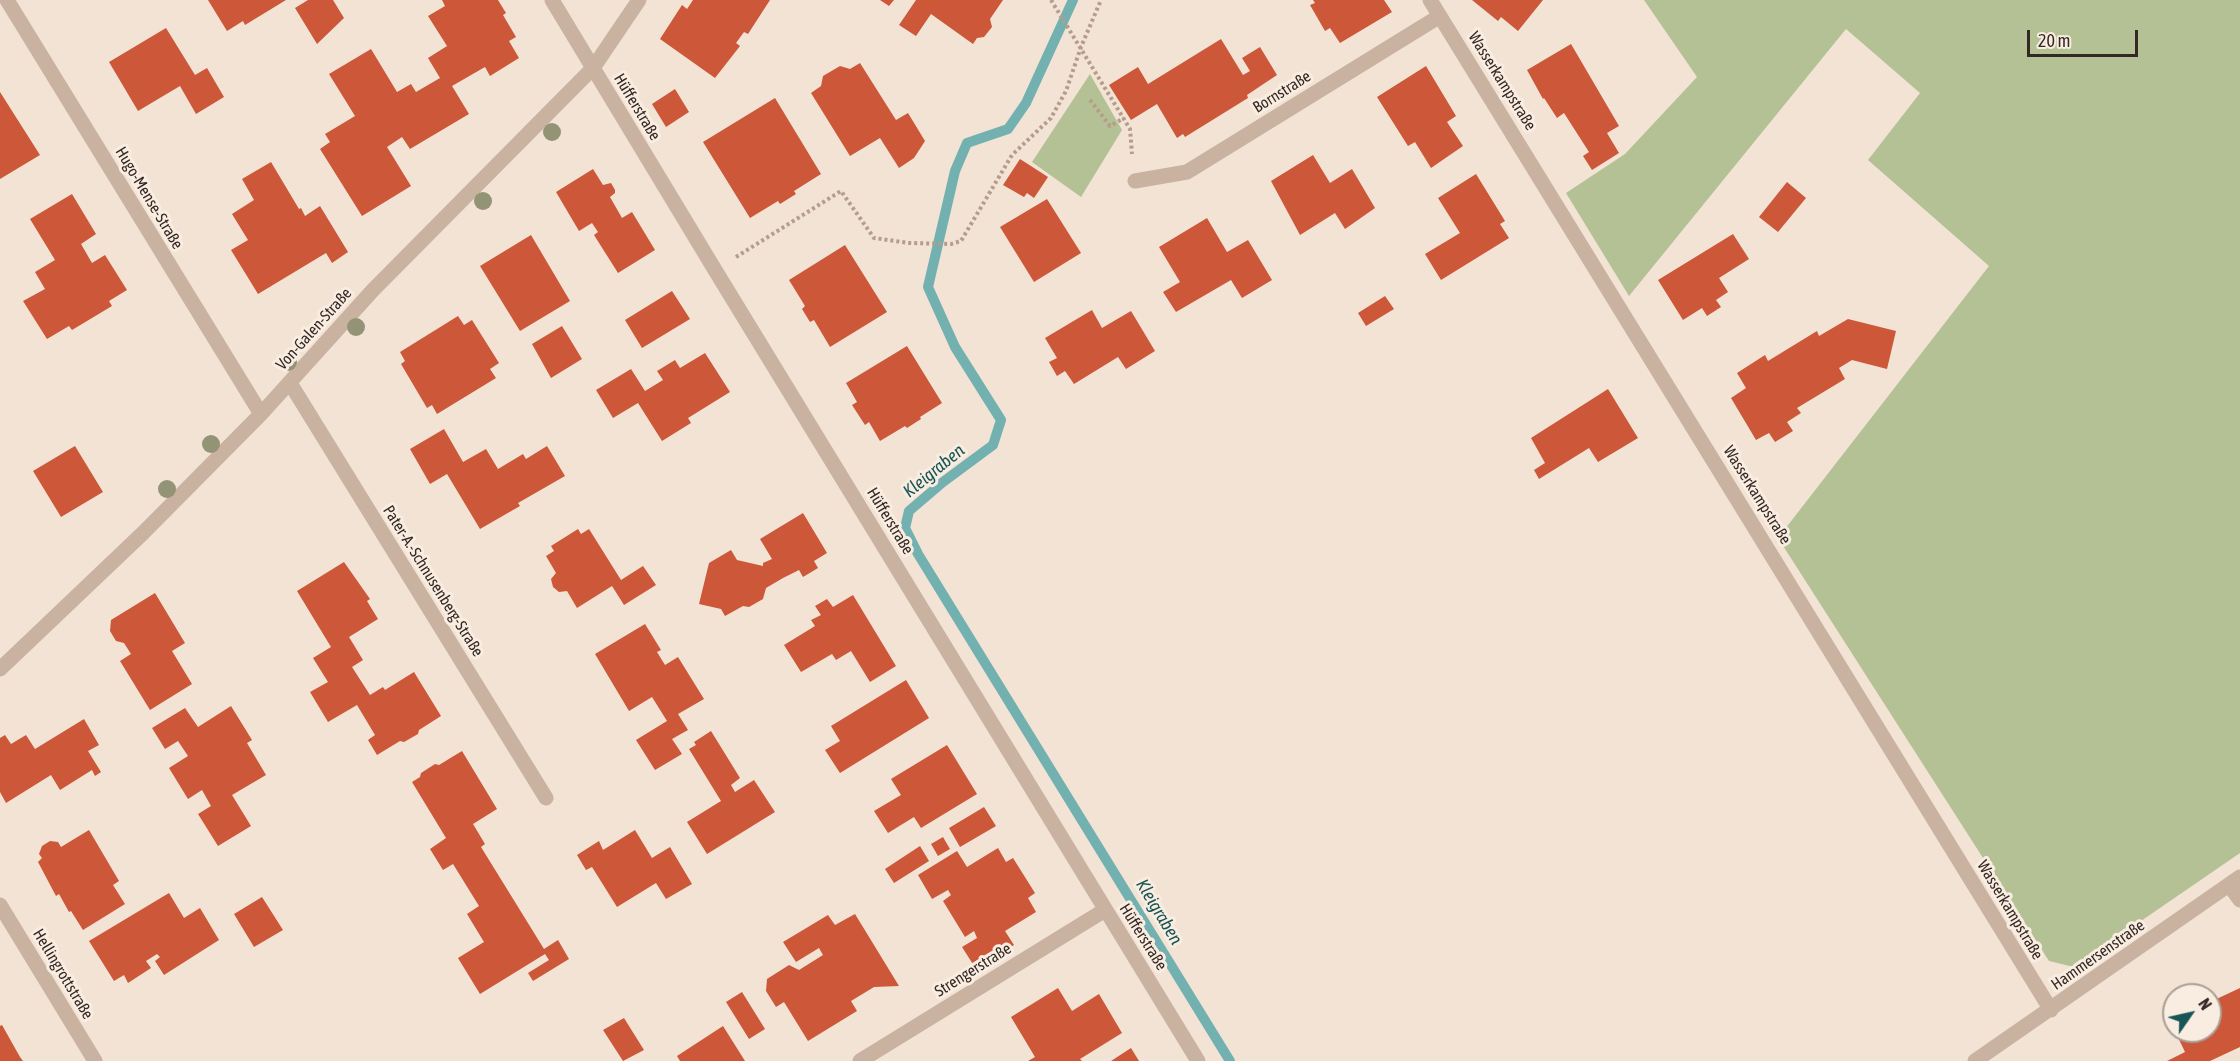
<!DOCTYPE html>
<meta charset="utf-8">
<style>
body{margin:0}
#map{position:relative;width:2240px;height:1061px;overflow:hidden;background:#f2e3d5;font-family:"Asap Condensed",sans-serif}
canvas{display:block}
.north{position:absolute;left:2162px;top:983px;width:60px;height:60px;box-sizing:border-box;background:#f9ede1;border:2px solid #aa9e95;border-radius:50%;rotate:56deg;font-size:16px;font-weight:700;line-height:24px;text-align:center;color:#342824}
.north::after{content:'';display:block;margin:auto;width:21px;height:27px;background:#185556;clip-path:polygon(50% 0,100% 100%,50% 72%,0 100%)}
.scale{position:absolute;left:2027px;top:30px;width:111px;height:27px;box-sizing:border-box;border:3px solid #342824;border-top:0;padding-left:8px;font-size:18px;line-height:21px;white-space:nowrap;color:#342824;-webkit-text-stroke:4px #f9ede1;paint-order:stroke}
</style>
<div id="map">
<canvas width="2240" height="1061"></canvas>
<div class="north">N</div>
<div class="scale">20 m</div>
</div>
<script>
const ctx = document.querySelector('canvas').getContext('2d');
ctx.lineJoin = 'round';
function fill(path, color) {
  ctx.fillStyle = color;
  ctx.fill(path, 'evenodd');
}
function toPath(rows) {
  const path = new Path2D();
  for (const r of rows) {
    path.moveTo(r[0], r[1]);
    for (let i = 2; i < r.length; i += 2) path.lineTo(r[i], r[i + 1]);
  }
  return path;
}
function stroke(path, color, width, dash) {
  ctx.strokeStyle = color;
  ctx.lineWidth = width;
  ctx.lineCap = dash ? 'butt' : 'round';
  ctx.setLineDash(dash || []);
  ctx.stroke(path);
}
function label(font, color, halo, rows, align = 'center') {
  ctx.font = font + ' "Asap Condensed",sans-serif';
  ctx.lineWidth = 6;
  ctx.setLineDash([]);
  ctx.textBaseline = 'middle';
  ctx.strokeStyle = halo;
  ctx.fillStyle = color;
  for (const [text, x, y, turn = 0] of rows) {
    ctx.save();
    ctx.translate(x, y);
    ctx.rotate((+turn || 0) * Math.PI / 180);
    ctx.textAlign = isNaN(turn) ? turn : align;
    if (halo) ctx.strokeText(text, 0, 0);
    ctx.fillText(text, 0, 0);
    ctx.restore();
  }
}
fill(toPath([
 [1644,0,2240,0,2240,853,2074,967,2049,961,1778,538,1989,266,1868,160,1920,93,1846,29,1629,296,1566,193,1625,154,1697,77],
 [1090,74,1122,130,1081,197,1032,162]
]), '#b4c195');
stroke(toPath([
 [1073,0,1026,103,1008,129,967,143,955,171,928,287,955,347,1001,420,993,445,943,482,909,511,905,528,918,554,1230,1061]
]), '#73b0b0', 10);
fill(toPath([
 [208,0,286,0,245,25,243,21,227,31],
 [308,0,333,0,344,18,317,44,295,8],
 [442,0,498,0,506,13,503,15,516,37,509,41,519,58,490,76,485,67,452,86,469,114,410,149,402,137,387,147,411,186,362,216,320,149,330,142,325,134,355,116,329,74,371,49,397,92,411,84,416,92,440,78,428,58,447,46,428,16,445,6],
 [693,0,770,0,748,34,744,32,736,43,740,46,715,78,660,39,682,5,687,9],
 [880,0,894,0,889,6],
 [916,0,1003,0,990,19,992,27,984,37,977,38,973,44,931,14,916,36,899,25],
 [1313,0,1384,0,1392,12,1340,43,1330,28,1325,31,1310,5,1315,3],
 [1472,0,1543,0,1518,31,1501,17,1498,21],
 [166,28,195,75,207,68,224,97,196,114,180,86,138,111,109,62],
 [1221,39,1243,75,1250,71,1242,58,1260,47,1277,75,1247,95,1248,98,1185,137,1183,134,1177,138,1157,104,1131,120,1109,85,1138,67,1148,84],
 [1571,44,1619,126,1607,133,1619,153,1592,170,1583,156,1589,152,1564,113,1557,118,1544,98,1543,99,1527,70],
 [860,63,896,120,908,113,925,141,914,158,899,168,880,138,850,156,811,93,821,86,823,76,840,66,850,69],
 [1426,66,1456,116,1447,122,1463,146,1431,168,1415,142,1408,146,1377,97],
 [675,89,689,112,666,127,652,104],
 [0,92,40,155,0,179],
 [775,98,821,174,794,191,796,194,780,204,778,201,750,218,703,142],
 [1313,155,1330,183,1352,169,1375,208,1345,229,1335,213,1300,235,1271,181],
 [1020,159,1048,177,1034,198,1027,193,1024,197,1003,185],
 [271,162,299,209,301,208,305,216,320,206,348,252,332,263,326,253,258,294,231,250,248,240,232,214,254,200,242,179],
 [593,169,603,185,611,183,615,190,615,193,610,197,622,218,632,212,655,250,618,273,594,235,598,232,592,223,579,231,556,192],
 [1476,174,1505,221,1500,224,1509,238,1441,280,1425,254,1460,233,1438,198],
 [1787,182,1806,198,1778,232,1759,217],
 [72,194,96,234,81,244,92,263,105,255,127,290,109,301,112,306,72,330,69,326,47,339,23,301,45,289,35,272,55,260,30,219],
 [1047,199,1081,253,1034,282,1000,227],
 [1207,218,1227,252,1248,240,1272,280,1242,298,1231,280,1176,312,1163,292,1180,282,1159,247],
 [1733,234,1749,259,1719,278,1728,292,1716,300,1721,307,1707,316,1702,308,1683,320,1658,280],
 [531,235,570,301,520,331,480,266],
 [845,245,887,312,830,347,814,320,810,322,802,309,805,306,789,280],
 [672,291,690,319,642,348,625,320],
 [1385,296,1394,309,1366,326,1358,313],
 [1092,310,1102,328,1131,311,1155,351,1126,369,1118,357,1074,384,1065,371,1057,376,1049,362,1057,358,1045,338],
 [458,316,464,325,472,320,499,363,490,369,496,378,437,414,432,405,427,408,401,364,405,361,400,352],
 [1848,319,1896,331,1887,369,1852,360,1839,368,1845,379,1797,408,1801,413,1787,422,1793,431,1775,442,1769,433,1756,440,1731,398,1746,388,1737,373,1765,355,1768,361,1817,331,1819,336],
 [562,326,582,359,551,378,532,344],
 [907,346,942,403,920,417,921,419,907,428,905,426,880,441,869,422,865,425,852,405,857,402,846,383],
 [705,353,730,392,688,418,691,423,662,441,638,403,613,418,596,390,631,369,645,391,663,380,657,371,675,360,680,368],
 [1608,389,1638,438,1598,462,1589,448,1539,479,1534,470,1545,463,1531,438],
 [444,429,463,462,486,449,498,469,523,454,526,459,547,446,565,476,518,503,520,506,480,529,447,474,430,484,410,449],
 [75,446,103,492,61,517,33,471],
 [803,513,827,553,814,561,818,568,803,577,799,570,783,578,766,588,763,599,749,607,743,606,725,616,721,609,699,604,709,563,731,550,737,560,763,566,763,563,772,559,760,539],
 [578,529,581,534,589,529,621,580,643,566,656,585,624,605,612,586,577,608,567,591,559,592,553,587,551,579,556,573,546,556,554,551,551,546],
 [344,562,370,599,367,601,378,619,349,637,363,660,352,667,370,695,383,687,385,690,414,672,441,716,419,730,418,734,404,742,400,741,377,755,368,740,375,735,357,705,328,722,310,692,328,682,313,658,331,647,297,591],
 [155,593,185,643,172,651,192,684,150,710,120,661,131,654,124,643,116,641,110,631,111,620],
 [853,595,896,666,870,682,851,651,836,660,832,654,801,672,784,645,815,626,811,620,821,615,815,606,827,599,833,607],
 [645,624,661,650,657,652,665,665,678,657,704,699,678,714,688,730,672,739,682,754,655,770,636,740,667,721,652,697,629,711,595,654],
 [906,680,929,718,840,773,825,750,840,741,831,726],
 [231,706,252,740,247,743,266,775,232,795,251,826,218,846,198,814,211,806,202,790,188,799,169,768,188,756,178,741,165,749,152,728,185,708,198,727],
 [84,719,99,745,88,751,101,772,95,776,92,770,60,790,51,775,6,803,0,792,0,738,5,735,11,744,26,735,35,749],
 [711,731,740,778,731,785,735,792,754,780,775,812,707,854,687,822,721,801,689,749,696,745,694,742],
 [947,745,977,794,921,828,914,817,888,833,874,811,901,795,891,779],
 [462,751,497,809,473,824,485,844,481,847,544,949,558,940,569,959,533,981,528,973,549,960,545,954,480,994,458,958,484,942,467,914,479,906,453,864,443,870,430,849,446,838,412,782,420,777,421,773,435,764,439,765],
 [984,807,996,826,960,847,949,828],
 [89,830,119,881,113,885,125,904,83,930,71,911,69,912,59,894,56,896,38,862,42,858,39,854,42,846,50,841,58,842,61,847],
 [635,830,652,858,670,847,692,884,666,899,656,883,617,907,592,867,586,870,577,855,599,841,603,850],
 [943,837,950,849,938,856,931,844],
 [920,846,929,861,894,883,885,869],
 [998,848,1006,862,1013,858,1035,893,1028,898,1036,912,1005,931,1014,945,976,969,962,947,977,938,974,931,965,937,943,901,951,895,948,890,932,899,918,875,957,851,967,867],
 [169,893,184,918,200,908,219,940,164,975,155,961,160,957,157,954,146,961,151,968,128,983,124,975,114,981,89,941],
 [262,897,283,930,254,947,234,914],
 [855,914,899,986,874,987,851,1001,857,1011,808,1041,784,1002,776,1007,766,991,767,979,789,965,799,970,823,955,819,948,796,962,783,942,828,915,835,925],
 [1058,988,1072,1011,1099,994,1122,1033,1080,1059,1082,1061,1028,1061,1035,1057,1011,1017],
 [2240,988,2240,1047,2210,1061,2167,1061,2185,1052,2175,1031,2210,1031,2210,1002],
 [742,992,765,1029,749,1039,726,1002],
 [624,1018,644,1050,623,1061,603,1030],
 [2,1025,20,1057,23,1061,0,1061,0,1026],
 [723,1026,745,1061,680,1061,677,1056],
 [1131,1048,1139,1061,1111,1061]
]), '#cc5739');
stroke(toPath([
 [1051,0,1130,129,1132,154],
 [1090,100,1110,126,1124,118],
 [736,257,841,191,874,238,909,243,951,244,961,241,1012,155,1051,118,1066,91,1081,47,1101,0]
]), '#b59c8b', 4, [3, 3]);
stroke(toPath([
 [2229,885,2240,900]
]), '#cab2a1', 15);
stroke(toPath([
 [7,0,261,414],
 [552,0,715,270,1198,1061],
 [1430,0,2051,1010],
 [1135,181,1187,172,1440,16],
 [290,383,546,798],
 [0,669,143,533,261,414,373,290,593,68,639,0],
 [0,905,95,1061],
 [860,1061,1105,910],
 [1975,1061,2240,877]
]), '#cab2a1', 15);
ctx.fillStyle = '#939475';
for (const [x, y] of [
 [552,132],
 [483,201],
 [356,327],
 [288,362],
 [211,444],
 [167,489]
]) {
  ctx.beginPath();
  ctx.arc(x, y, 9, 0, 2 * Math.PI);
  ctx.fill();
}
label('16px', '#342824', '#f9ede1', [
 ["Wasserkampstraße",1502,81,58],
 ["Bornstraße",1282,92,-32],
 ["Hüfferstraße",637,107,59],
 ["Hugo-Mense-Straße",149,198,59],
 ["Von-Galen-Straße",314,329,-48],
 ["Wasserkampstraße",1757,495,58],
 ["Hüfferstraße",890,521,59],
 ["Pater-A.-Schnusenberg-Straße",433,581,58],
 ["Wasserkampstraße",2010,910,59],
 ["Hüfferstraße",1143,937,58],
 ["Hammersenstraße",2098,955,-35],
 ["Strengerstraße",973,970,-32],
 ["Hellingrottstraße",63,974,59]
]);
label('italic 18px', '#185556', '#f9ede1', [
 ["Kleigraben",934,471,-39],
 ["Kleigraben",1159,912,59]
]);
</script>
